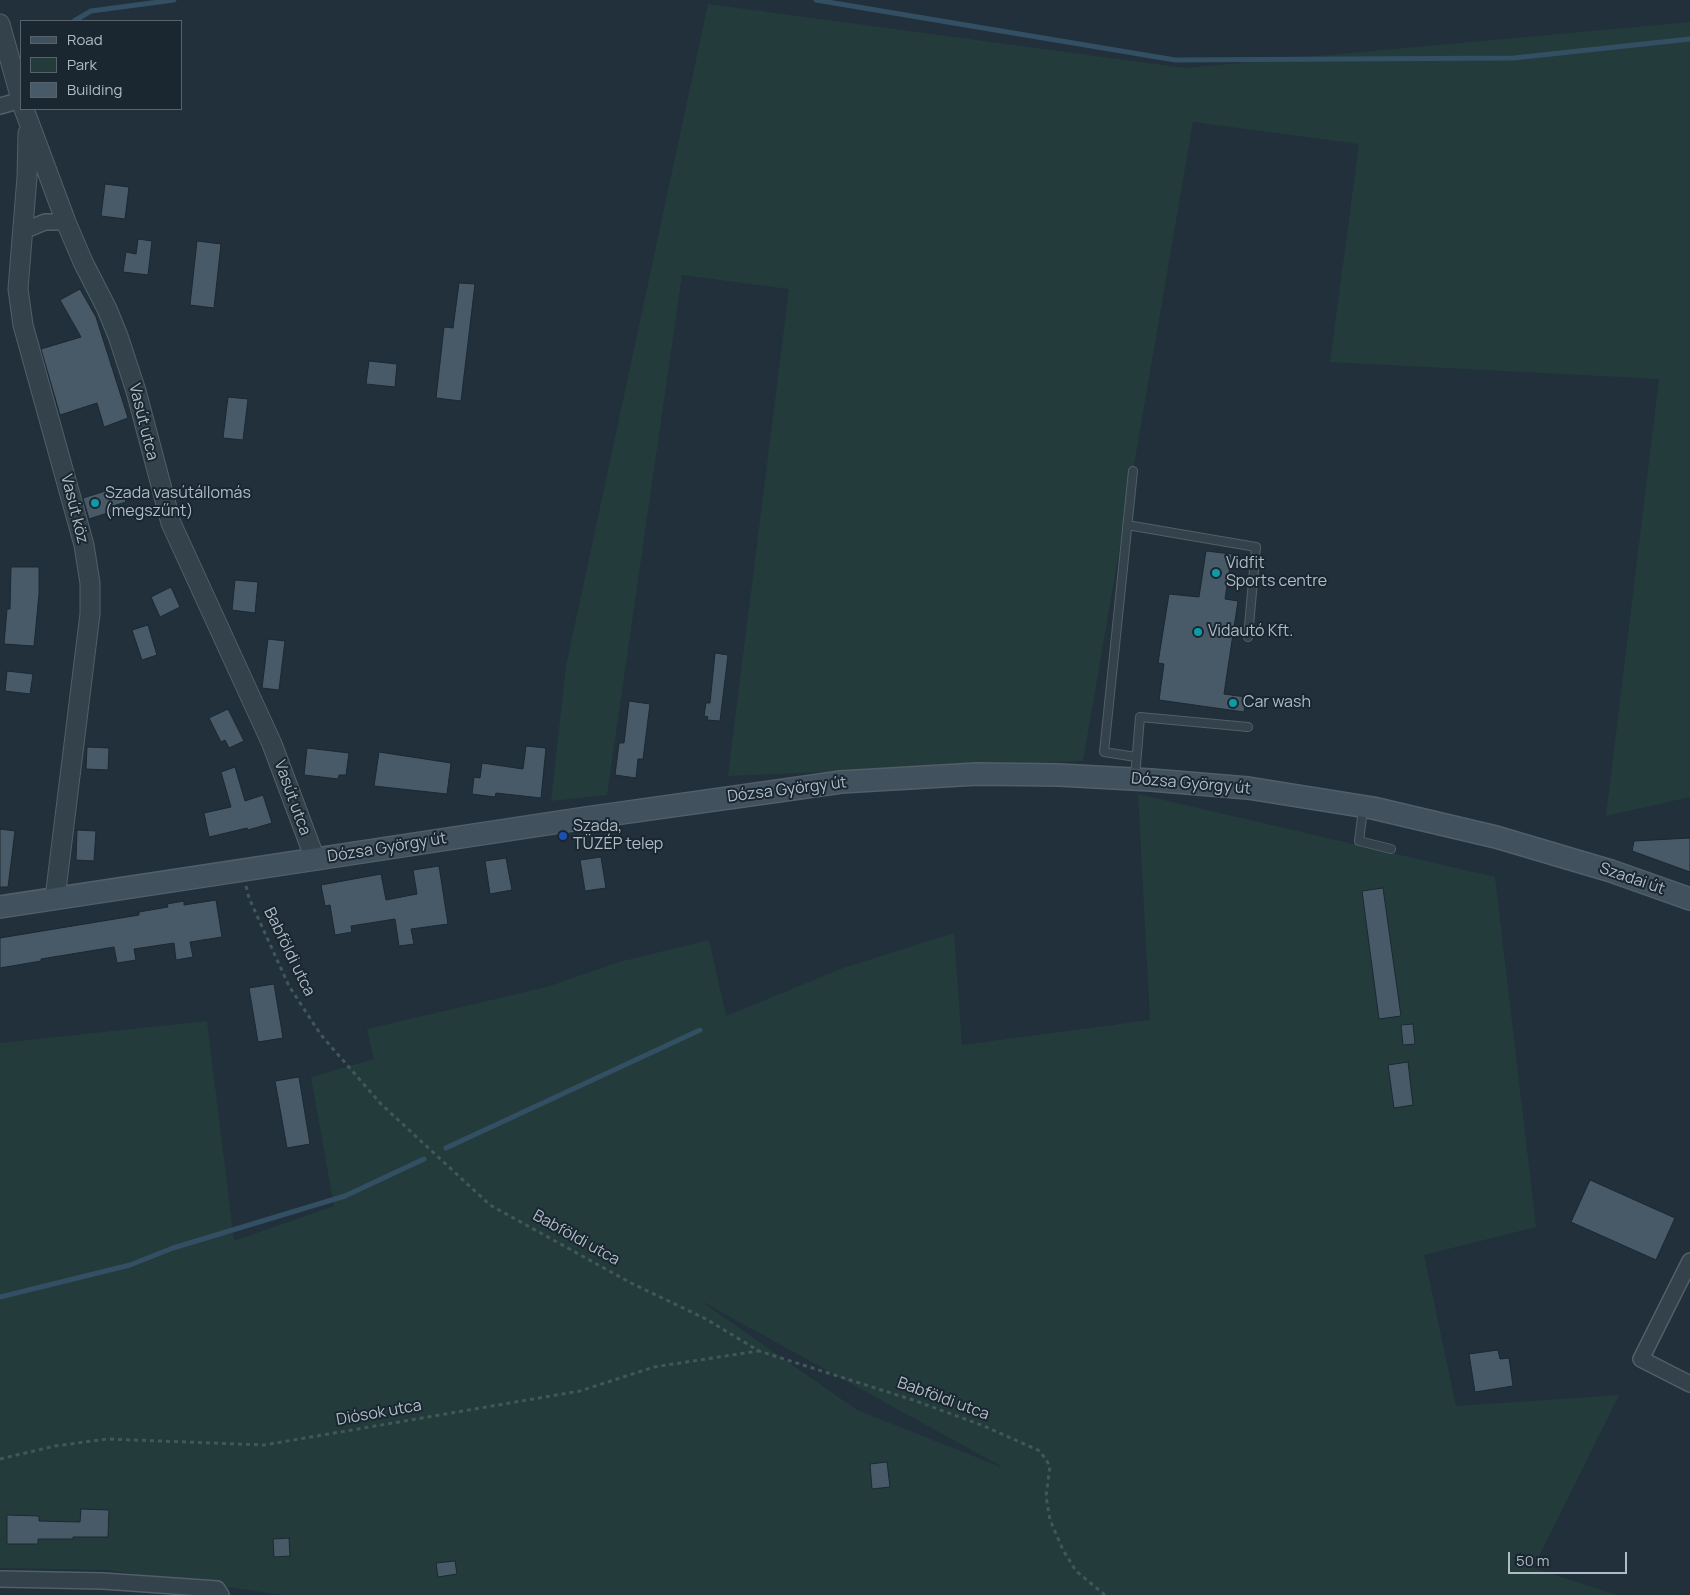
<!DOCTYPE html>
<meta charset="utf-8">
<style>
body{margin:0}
#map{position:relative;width:1690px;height:1595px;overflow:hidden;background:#21303b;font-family:Manrope,sans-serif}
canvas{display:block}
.legend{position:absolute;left:20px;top:20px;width:162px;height:90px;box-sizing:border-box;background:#1a2630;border:1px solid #56626c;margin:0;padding:6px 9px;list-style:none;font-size:15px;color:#afbcc7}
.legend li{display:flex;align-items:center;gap:10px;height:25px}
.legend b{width:25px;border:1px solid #56626c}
.scale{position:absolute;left:1508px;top:1552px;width:119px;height:22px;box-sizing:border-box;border:2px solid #afbcc7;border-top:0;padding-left:6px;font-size:15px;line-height:18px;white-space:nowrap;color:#afbcc7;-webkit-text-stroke:4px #1a2630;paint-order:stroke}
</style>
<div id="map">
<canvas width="1690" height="1595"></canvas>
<ul class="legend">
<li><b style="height:6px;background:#42515e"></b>Road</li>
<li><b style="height:14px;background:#233c3b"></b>Park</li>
<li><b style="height:14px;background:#485a67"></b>Building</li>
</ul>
<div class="scale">50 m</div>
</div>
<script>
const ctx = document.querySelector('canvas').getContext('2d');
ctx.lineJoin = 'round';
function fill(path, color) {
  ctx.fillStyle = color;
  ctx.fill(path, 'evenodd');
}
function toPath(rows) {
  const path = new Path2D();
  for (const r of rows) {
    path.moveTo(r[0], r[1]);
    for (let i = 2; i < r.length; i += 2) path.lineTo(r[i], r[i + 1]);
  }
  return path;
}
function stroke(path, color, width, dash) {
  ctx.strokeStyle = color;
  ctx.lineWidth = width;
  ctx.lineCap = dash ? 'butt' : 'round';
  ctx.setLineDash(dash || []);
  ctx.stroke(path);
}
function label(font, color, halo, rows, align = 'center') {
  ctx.font = font + ' Manrope,sans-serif';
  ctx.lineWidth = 4;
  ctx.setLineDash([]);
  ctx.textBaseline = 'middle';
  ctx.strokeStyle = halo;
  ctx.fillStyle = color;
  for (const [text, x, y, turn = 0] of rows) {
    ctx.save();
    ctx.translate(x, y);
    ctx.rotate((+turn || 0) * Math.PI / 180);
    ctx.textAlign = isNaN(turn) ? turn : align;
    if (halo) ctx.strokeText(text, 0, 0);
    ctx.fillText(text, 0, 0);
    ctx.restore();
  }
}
fill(toPath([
 [708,4,1185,68,1690,22,1690,797,1606,816,1659,379,1330,362,1359,144,1193,122,1083,761,728,776,789,289,682,275,607,795,551,801,566,666],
 [1138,794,1495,877,1536,1227,1424,1255,1456,1406,1619,1395,1533,1568,1617,1595,283,1595,106,1570,0,1568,0,1043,207,1021,234,1241,334,1206,311,1077,374,1059,367,1029,547,987,619,962,709,940,726,1016,843,968,954,933,962,1045,1150,1020],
 [702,1302,703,1302,1006,1469,857,1410]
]), '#233c3b');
stroke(toPath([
 [816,0,1175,60,1514,58,1690,39],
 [74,21,91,11,174,0],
 [446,1148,700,1030],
 [0,1297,130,1265,173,1248,345,1196,424,1159]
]), '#334f63', 5);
const building = toPath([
 [105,184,129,187,125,219,101,216,105,184],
 [138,239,152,241,148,275,123,272,126,252,136,254,138,239],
 [197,241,221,244,214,308,190,305,197,241],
 [459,283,475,284,461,401,436,398,444,327,453,328,459,283],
 [80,289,96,317,128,418,104,427,97,403,60,415,41,349,81,337,60,300,80,289],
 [369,361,397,364,395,387,366,384,369,361],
 [228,397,248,399,243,440,223,438,228,397],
 [121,486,126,502,113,506,114,511,89,519,83,498,121,486],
 [1206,551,1232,554,1225,599,1238,601,1224,694,1246,697,1244,712,1159,700,1164,664,1158,663,1169,594,1199,597,1206,551],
 [11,567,39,567,39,594,34,646,4,644,7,609,10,609,11,567],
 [235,580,258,582,255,613,232,610,235,580],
 [171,587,180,607,160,617,151,597,171,587],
 [148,625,157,655,142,660,132,630,148,625],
 [268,639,285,641,279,690,262,688,268,639],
 [715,653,728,655,720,721,707,720,708,717,704,716,706,703,710,703,715,653],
 [7,671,33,674,30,694,5,691,7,671],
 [629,701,650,704,643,759,638,759,636,778,615,775,619,743,624,743,629,701],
 [228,709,244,741,229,748,225,740,221,742,209,718,228,709],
 [526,746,546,748,541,798,496,793,495,797,472,794,474,777,480,778,482,763,523,769,526,746],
 [87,747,109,748,108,770,86,769,87,747],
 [307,748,349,753,346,775,339,775,338,779,304,775,307,748],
 [379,752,451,763,447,794,374,786,379,752],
 [235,767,245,801,263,795,272,823,248,830,247,828,209,837,204,813,231,807,221,772,235,767],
 [0,829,15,831,8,887,0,887,0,829],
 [77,830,96,831,94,861,76,860,77,830],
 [1690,838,1690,872,1632,851,1634,841,1690,838],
 [601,857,606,888,585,891,580,860,601,857],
 [506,858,512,890,490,894,485,861,506,858],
 [439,866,448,924,411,929,414,944,399,946,395,919,351,926,352,932,335,935,330,905,325,906,321,885,381,874,386,900,417,894,413,870,439,866],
 [1383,888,1401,1016,1379,1019,1362,891,1383,888],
 [216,900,222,937,190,942,193,957,176,960,174,943,134,949,136,960,117,963,114,947,41,959,41,961,0,968,0,938,139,915,139,912,168,907,167,904,184,901,184,905,216,900],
 [274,984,283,1038,258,1042,249,988,274,984],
 [1413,1024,1415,1044,1403,1045,1401,1025,1413,1024],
 [1408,1062,1413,1105,1394,1108,1388,1065,1408,1062],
 [299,1077,310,1144,287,1148,275,1081,299,1077],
 [1590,1180,1675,1218,1656,1260,1571,1222,1590,1180],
 [1498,1350,1500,1359,1509,1358,1513,1386,1475,1392,1469,1354,1498,1350],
 [887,1462,890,1487,872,1489,870,1464,887,1462],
 [81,1509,109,1510,108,1537,73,1537,73,1539,38,1539,38,1544,7,1544,7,1515,39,1516,39,1521,80,1522,81,1509],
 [289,1538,290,1556,274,1557,273,1539,289,1538],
 [455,1561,457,1574,438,1577,436,1563,455,1561]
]);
fill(building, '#485a67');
stroke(building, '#1c2832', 1);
const service = toPath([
 [1133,471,1104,752,1136,757],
 [1127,525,1256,547,1248,637],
 [1135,777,1140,717,1248,727],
 [1363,809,1359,841,1391,849]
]);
const minor = toPath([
 [0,106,21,100],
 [23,231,45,222,66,222],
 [1690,1261,1641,1359,1690,1384],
 [0,1579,103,1581,217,1589,221,1595]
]);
const tertiary = toPath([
 [0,24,21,99],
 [24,109,66,222,83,262,107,309,118,336,136,391,171,523,272,744,315,859],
 [28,133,27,177,18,289,23,325,84,545,90,583,90,614,55,898]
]);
const secondary = toPath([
 [0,907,586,818,778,791,841,782,977,774,1059,775,1151,780,1248,788,1373,808,1496,837,1611,871,1690,899]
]);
stroke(service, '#525f69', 10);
stroke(minor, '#525f69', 18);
stroke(tertiary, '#525f69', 21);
stroke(secondary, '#525f69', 24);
stroke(toPath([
 [246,886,249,898,289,986,321,1035,381,1104,490,1205,631,1283,706,1319,759,1351,913,1400,984,1426,1040,1451,1050,1466,1046,1496,1050,1520,1063,1550,1076,1571,1105,1595],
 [0,1459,55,1446,107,1439,264,1445,580,1391,654,1367,758,1351]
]), '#405857', 3, [4, 4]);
stroke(service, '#34424b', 8);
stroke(minor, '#34424b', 15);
stroke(tertiary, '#34424b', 19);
stroke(secondary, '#42515e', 21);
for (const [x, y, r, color] of [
 [95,503,5,"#0f9aa8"],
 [1216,573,5,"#0f9aa8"],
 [1198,632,5,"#0f9aa8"],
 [1233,703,5,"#0f9aa8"],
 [563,836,5,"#1a4fb4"]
]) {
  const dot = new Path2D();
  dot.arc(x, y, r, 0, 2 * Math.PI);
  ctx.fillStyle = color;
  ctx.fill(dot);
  stroke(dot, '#1a2630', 2);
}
label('16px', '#afbcc7', '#1a2630', [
 ["Vasút utca",143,422,76],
 ["Vasút köz",74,509,76],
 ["Dózsa György út",1191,784,5],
 ["Dózsa György út",787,790,-7],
 ["Vasút utca",292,798,70],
 ["Dózsa György út",387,848,-9],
 ["Szadai út",1632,879,19],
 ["Babföldi utca",289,952,64],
 ["Babföldi utca",576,1238,29],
 ["Babföldi utca",943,1399,20],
 ["Diósok utca",379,1413,-10]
]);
label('16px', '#afbcc7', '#1a2630', [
 ["Szada vasútállomás",105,494],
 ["(megszűnt)",105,512],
 ["Vidfit",1226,564],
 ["Sports centre",1226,582],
 ["Vidautó Kft.",1208,632],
 ["Car wash",1243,703],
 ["Szada,",573,827],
 ["TÜZÉP telep",573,845]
], 'left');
</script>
